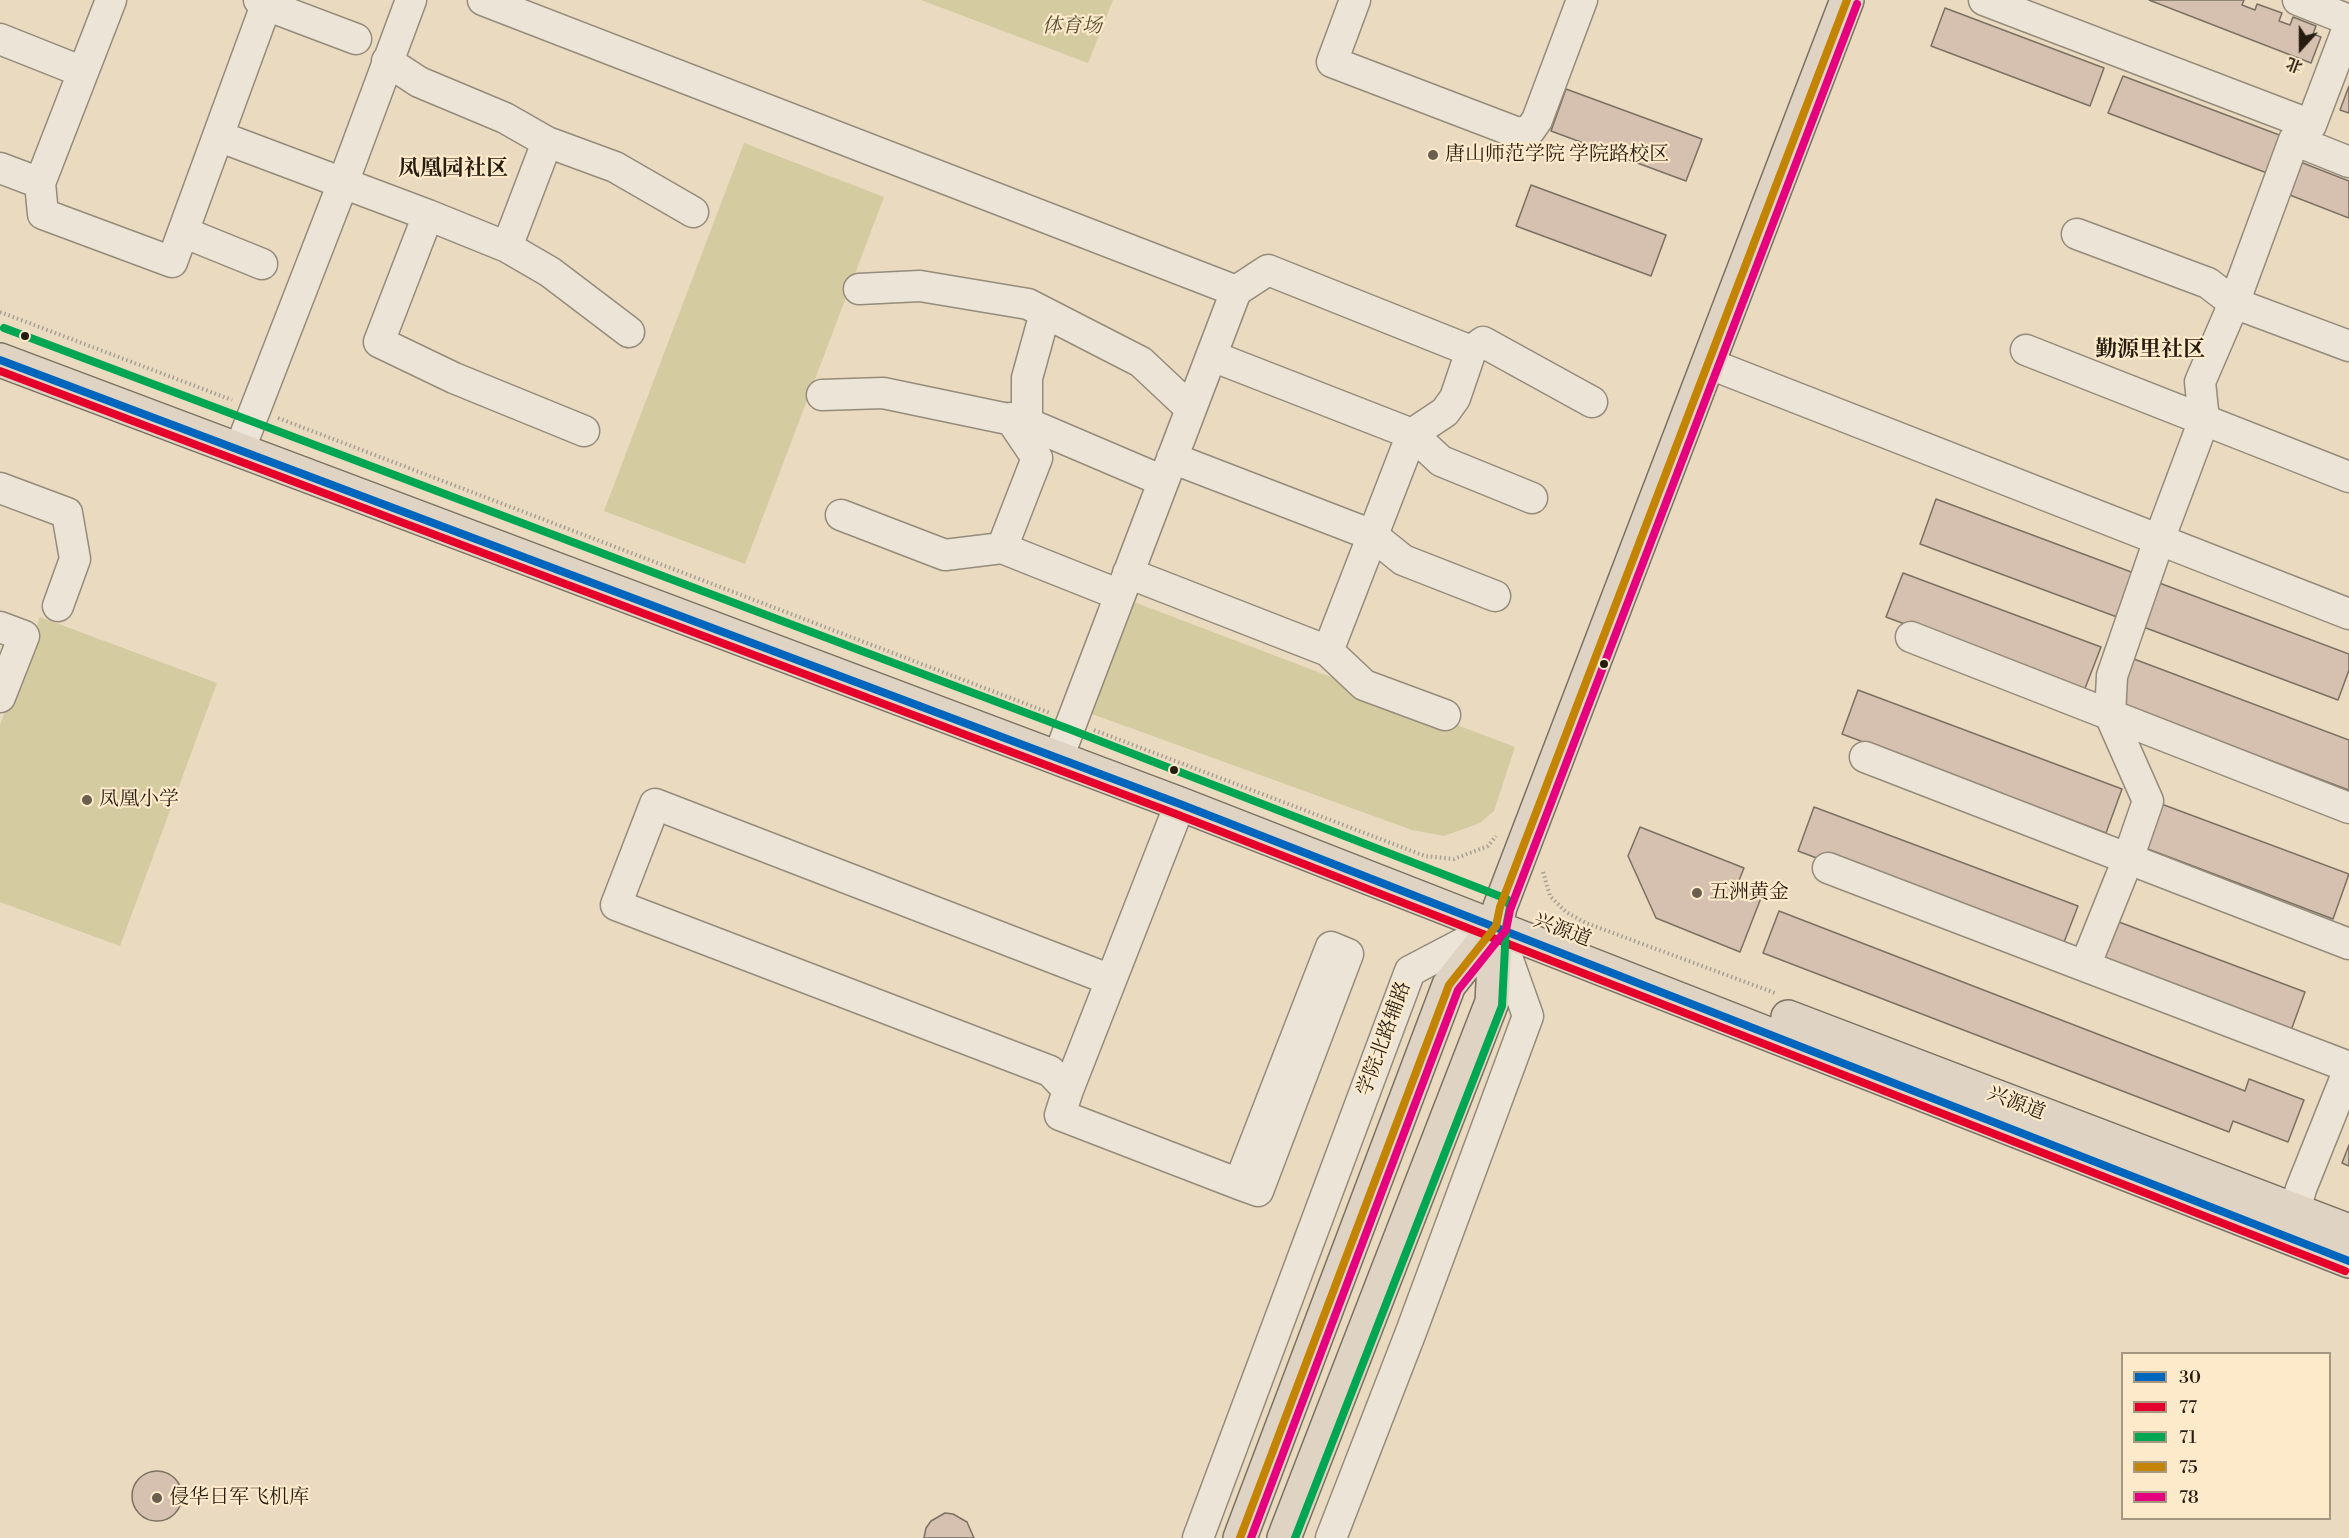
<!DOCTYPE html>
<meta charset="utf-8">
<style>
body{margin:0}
#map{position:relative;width:2349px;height:1538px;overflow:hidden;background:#e9dac0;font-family:"Libre Bodoni","Noto Serif SC",serif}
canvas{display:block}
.legend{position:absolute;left:2121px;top:1352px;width:210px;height:168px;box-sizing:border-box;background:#fceacb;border:2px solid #a69880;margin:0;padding:8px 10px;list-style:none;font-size:18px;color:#261c10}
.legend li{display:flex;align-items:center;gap:12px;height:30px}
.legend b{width:30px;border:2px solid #a69880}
.north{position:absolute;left:2271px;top:18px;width:60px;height:60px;-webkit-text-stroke:4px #fceacb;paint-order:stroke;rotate:201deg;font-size:16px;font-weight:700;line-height:24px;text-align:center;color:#261c10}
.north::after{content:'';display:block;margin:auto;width:21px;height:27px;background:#261c10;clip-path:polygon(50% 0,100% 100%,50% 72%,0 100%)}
</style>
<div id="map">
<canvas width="2349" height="1538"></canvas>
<ul class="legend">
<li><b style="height:8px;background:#0065bd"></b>30</li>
<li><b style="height:8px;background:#e4002b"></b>77</li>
<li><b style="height:8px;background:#00a651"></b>71</li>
<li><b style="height:8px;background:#c38404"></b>75</li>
<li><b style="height:8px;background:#e5007d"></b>78</li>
</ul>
<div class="north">北</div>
</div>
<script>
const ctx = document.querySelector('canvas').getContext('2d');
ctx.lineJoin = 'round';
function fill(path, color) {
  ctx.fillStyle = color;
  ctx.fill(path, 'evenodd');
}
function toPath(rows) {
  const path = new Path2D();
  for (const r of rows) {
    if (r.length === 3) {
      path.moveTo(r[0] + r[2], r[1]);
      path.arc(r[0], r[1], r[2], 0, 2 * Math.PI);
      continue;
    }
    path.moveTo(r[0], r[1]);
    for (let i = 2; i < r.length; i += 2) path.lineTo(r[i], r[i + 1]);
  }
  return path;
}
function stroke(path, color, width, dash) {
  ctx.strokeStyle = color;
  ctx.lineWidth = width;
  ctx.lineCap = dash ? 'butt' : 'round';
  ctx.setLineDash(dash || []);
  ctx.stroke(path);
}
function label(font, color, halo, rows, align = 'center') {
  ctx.font = font + ' "Libre Bodoni","Noto Serif SC",serif';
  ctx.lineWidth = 4.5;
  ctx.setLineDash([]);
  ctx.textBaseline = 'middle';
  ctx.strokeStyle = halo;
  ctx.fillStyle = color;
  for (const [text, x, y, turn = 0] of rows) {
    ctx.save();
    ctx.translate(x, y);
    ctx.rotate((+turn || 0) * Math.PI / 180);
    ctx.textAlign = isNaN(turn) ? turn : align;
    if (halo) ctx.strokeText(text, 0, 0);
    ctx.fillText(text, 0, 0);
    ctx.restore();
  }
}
fill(toPath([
 [921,0,1113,0,1088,63],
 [744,143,884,197,745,564,604,511],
 [1134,602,1515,747,1494,811,1480,823,1444,836,1412,830,1092,714],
 [40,617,217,683,120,946,0,902,0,725]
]), '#d5cba0');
const building = toPath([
 [2149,0,2244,0,2242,5,2255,10,2257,4,2282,13,2279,21,2290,25,2293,17,2316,26,2313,34,2321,37,2311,63,2149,0],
 [1945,8,2104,68,2090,106,1931,46,1945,8],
 [2123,76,2282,136,2267,173,2108,113,2123,76],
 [2349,86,2349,113,2340,110,2349,86],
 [1566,89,1702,139,1686,181,1551,131,1566,89],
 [2295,160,2349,181,2349,218,2282,192,2295,160],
 [1531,185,1666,235,1651,276,1516,226,1531,185],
 [1936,499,2134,573,2117,617,1920,544,1936,499],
 [1903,573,2101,647,2084,691,1886,617,1903,573],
 [2154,581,2349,654,2349,670,2338,700,2138,625,2154,581],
 [2126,656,2349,740,2349,790,2109,700,2126,656],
 [1858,690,2122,789,2106,833,1842,734,1858,690],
 [2148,799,2349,874,2333,919,2132,843,2148,799],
 [1814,807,2078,906,2061,950,1798,851,1814,807],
 [1640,827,1744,868,1736,888,1761,898,1740,952,1656,918,1628,856,1640,827],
 [1779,911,2245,1091,2249,1079,2304,1100,2288,1142,2233,1121,2229,1132,1763,953,1779,911],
 [2103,916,2305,992,2289,1036,2087,960,2103,916],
 [2349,1145,2349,1166,2342,1163,2349,1145],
 [157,1496,25],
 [945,1513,953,1514,967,1522,974,1538,924,1538,926,1528,931,1521,945,1513]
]);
fill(building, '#d6c0af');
stroke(building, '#7a7163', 1.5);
const minor = toPath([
 [111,0,40,183,43,214,172,262,218,136,428,215,507,247,550,272,629,332],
 [483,0,1236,291,1058,758],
 [1355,0,1332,62,1518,133,1530,130,1537,120,1582,0],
 [1984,0,2311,125],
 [2298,0,2349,20],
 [266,5,356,39],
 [0,39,83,72],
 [387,61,419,82,505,118,547,142,615,167,693,212],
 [218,136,266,5,259,0],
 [2294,140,2349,162],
 [0,168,40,183],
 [428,215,379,342,454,378,584,431],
 [183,232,262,264],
 [2077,234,2208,283,2234,303,2349,346],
 [507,247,547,142],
 [859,289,920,286,1028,304,1141,362,1191,409],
 [1236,291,1268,270,1471,351],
 [2026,350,2349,477],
 [1212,356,1412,434,1441,461,1532,498],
 [1710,364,2349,614],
 [822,395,883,393,1027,423,1163,481],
 [1027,423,1027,378,1045,313],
 [239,451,343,183,411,0],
 [1172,458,1372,535,1403,560,1495,596],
 [0,488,67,513,75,559,58,606],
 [841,515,945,555,1002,548,1120,595],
 [1002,548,1037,458,1010,418],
 [1128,573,1328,651,1364,685,1445,715],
 [0,627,24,636,0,697],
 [1911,637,2349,808],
 [1328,651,1412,434,1445,412,1455,398,1471,351,1483,342,1592,402],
 [1865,757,2349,944],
 [1828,868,2349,1067],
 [2085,966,2128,859,2148,801,2110,715,2112,676,2159,540,2204,420,2200,382,2234,303,2294,140,2311,125,2349,25],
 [1111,980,655,804,616,905,1050,1071,1068,1090,1060,1115,1239,1184,1258,1191,1348,954,1331,947,1239,1184],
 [1068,1090,1180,804],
 [2295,1211,2301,1189,2349,1069],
 [1198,1538,1410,971,1496,926,1528,1016,1411,1332,1331,1538]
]);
const major = toPath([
 [0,360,1180,804,2349,1261],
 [1788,1017,2349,1231],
 [1240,1538,1449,985,1496,926],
 [1284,1538,1492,1002,1496,926,1500,907,1847,0]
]);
stroke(minor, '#958b7b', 33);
stroke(major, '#7a7163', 36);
stroke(toPath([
 [0,312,232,400],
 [278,418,1050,713],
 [1094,730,1425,856,1454,859,1488,846,1496,836],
 [1543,872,1550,896,1566,912,1586,923,1775,993]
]), '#a69f94', 4, [1.5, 3]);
stroke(minor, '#ece4d7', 30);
stroke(major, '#dfd4c3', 33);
stroke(toPath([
 [0,360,1180,804,2349,1261]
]), '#0065bd', 8);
stroke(toPath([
 [0,371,1176,814,2345,1271]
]), '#e4002b', 8);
stroke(toPath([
 [4,328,1069,729,1507,899,1510,907,1506,927,1502,1006,1295,1538]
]), '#00a651', 8);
stroke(toPath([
 [1240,1538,1449,985,1496,926,1500,907,1847,0]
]), '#c38404', 8);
stroke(toPath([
 [1251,1538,1458,990,1506,930,1510,910,1857,4]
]), '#e5007d', 8);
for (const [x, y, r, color] of [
 [1433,155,6,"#6a5e4e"],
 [25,336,5,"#261c10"],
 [1604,664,5,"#261c10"],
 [1174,770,5,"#261c10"],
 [87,800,6,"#6a5e4e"],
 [1697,893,6,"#6a5e4e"],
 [157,1498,6,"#6a5e4e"]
]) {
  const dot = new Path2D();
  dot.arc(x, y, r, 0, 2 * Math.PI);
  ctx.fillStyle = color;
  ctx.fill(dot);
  stroke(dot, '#fceacb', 2);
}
label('italic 20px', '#564d33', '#fceacb', [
 ["体育场",1072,27]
]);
label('20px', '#261c10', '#fceacb', [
 ["唐山师范学院 学院路校区",1445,155],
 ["凤凰小学",99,800],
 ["五洲黄金",1709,893],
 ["侵华日军飞机库",169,1498]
], 'left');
label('20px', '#261c10', '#fceacb', [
 ["兴源道",1562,931,21],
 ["学院北路辅路",1385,1039,-70],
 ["兴源道",2016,1104,21]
]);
label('bold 22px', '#261c10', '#fceacb', [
 ["凤凰园社区",453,170],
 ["勤源里社区",2150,351]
]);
</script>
